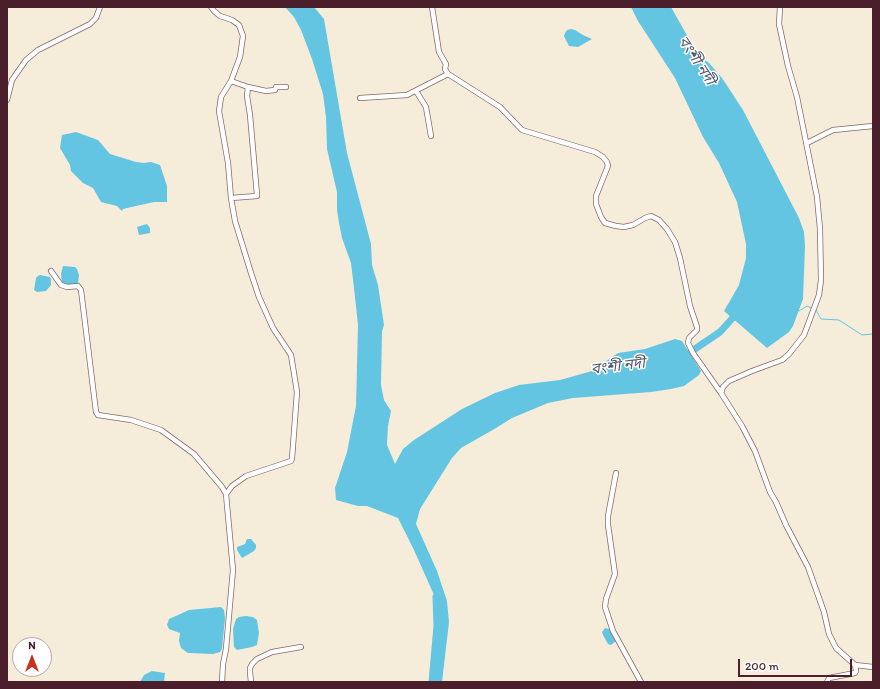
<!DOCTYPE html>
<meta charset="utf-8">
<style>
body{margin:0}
#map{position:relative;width:880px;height:689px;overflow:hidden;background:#f5edda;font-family:Itim,sans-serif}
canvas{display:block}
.frame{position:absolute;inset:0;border:8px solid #4a1f2b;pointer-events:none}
.north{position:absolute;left:12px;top:637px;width:40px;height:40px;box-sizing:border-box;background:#fff;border:1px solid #b7a5aa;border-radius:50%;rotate:0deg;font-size:11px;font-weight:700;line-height:16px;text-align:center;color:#4a1f2b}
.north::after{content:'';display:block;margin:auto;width:14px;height:18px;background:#c8321e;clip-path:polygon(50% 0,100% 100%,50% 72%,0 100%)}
.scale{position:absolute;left:738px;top:659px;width:114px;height:18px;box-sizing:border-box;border:2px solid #4a1f2b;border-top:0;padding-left:5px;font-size:12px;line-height:14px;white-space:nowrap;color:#4a1f2b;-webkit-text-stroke:3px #fff;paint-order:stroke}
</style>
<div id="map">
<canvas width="880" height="689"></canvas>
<div class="frame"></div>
<div class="north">N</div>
<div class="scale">200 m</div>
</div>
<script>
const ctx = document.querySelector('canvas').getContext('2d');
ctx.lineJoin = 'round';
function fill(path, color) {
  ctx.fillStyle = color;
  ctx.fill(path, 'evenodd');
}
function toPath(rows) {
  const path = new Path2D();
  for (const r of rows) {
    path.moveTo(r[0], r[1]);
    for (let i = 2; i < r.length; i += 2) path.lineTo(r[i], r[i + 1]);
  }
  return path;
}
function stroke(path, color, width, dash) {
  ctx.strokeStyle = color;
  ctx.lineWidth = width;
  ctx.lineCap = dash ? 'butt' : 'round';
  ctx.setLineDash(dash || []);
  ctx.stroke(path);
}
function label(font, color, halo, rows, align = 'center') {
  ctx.font = font + ' Itim,"Noto Sans Bengali",sans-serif';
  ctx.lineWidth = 3;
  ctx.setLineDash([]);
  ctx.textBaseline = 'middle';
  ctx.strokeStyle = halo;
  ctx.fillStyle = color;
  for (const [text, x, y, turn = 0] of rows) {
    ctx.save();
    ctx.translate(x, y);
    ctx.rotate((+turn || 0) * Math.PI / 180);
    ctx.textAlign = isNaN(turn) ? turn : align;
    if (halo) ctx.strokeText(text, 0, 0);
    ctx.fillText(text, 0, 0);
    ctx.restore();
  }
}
fill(toPath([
 [285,7,314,7,324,19,347,153,371,244,372,265,378,285,384,325,382,331,381,385,384,400,391,411,388,426,387,445,395,464,403,449,414,440,462,409,495,393,519,385,560,380,592,371,618,353,645,349,675,339,682,341,701,371,699,375,684,386,671,389,651,392,573,398,548,403,512,418,496,428,461,448,452,458,420,509,416,524,437,571,447,601,449,622,442,682,433,682,438,618,434,595,414,550,398,518,367,506,358,506,336,500,335,488,347,452,356,406,358,325,354,288,351,263,342,238,339,223,337,210,337,192,327,149,326,117,323,94,312,59,301,30,294,17],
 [631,7,671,7,698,55,709,63,722,78,743,110,799,218,804,232,805,246,803,299,793,326,789,332,767,348,724,311,739,285,746,258,746,244,737,202,719,163,703,137,675,78,638,21],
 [571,29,575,30,583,35,592,39,578,47,569,46,564,36,565,33,567,30],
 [76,132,98,140,110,154,136,162,144,163,151,162,160,165,167,186,167,202,154,202,136,206,123,209,122,211,117,206,101,202,93,188,83,183,71,171,70,165,60,148,62,135],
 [147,224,150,228,150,233,139,235,137,227],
 [63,266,75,267,77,269,79,275,78,284,74,286,64,284,62,283,61,274],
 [40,275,50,277,51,280,51,285,46,291,37,292,34,290,36,278,38,276],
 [247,539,251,539,256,545,256,548,254,551,242,558,237,550,237,547,245,544],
 [221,607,224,610,225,618,222,649,220,652,213,654,188,653,181,648,179,641,180,633,169,629,167,625,169,619,189,610],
 [246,616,253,617,257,620,259,633,257,645,252,647,237,650,234,647,233,629,236,619,239,617],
 [605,628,609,629,616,641,611,645,608,644,603,635,602,632],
 [152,671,165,673,164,682,140,682,144,675]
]), '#63c5e1');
stroke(toPath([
 [816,310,821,319,839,320,862,335,873,334],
 [799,311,807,306,811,308]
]), '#63c5e1', 1);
stroke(toPath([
 [686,355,720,332,738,312],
 [432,682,437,626,436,597]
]), '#63c5e1', 7);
const minor = toPath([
 [211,7,214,11,220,16,232,20,239,25,243,36,240,57,231,81,248,87],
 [432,7,439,52,446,64,445,69,448,74,500,107,522,130,595,152,603,157,607,162,608,166,596,196,596,204,601,217,605,223,616,226,624,227,633,225,645,218,651,216,659,220,667,229,675,242,680,258,690,306,697,327,697,330,689,338,688,343,693,353,721,393,742,426,755,451,770,492,776,502,786,525,808,567,824,612,829,634,836,648,855,665,873,667],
 [416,91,426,107,431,136],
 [360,98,407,95,448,74],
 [7,100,12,80,26,60,38,50,90,24,96,18,100,7],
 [807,143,833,130,873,126],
 [231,198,228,163,219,111,221,97,231,81],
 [51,271,61,285,67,287,78,286,81,290,96,412,98,415,131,420,161,430,194,454,222,487,226,494],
 [721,393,723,387,729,381,752,371,782,360,789,354,804,335,819,295,821,280,820,229,817,197,797,97,788,66,779,24,780,7],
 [616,473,608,516,608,525,615,574,606,599,605,607,613,631,641,682],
 [222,682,223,664,226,649,233,570,226,494,232,486,246,476,291,461,292,459,297,392,291,355,273,328,259,297,251,273,235,221,231,198,257,196,257,195,250,115,247,96,248,87,266,91,275,90,276,87,286,87],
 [251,682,250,672,250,668,252,664,257,659,272,652,301,647],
 [827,682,829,678,855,673,856,671,855,665]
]);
stroke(minor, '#866768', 6);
stroke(minor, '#fff', 4.5);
label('italic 15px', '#53596b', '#fff', [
 ["বংশী নদী",696,61,57],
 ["বংশী নদী",618,367,-7]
]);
</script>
